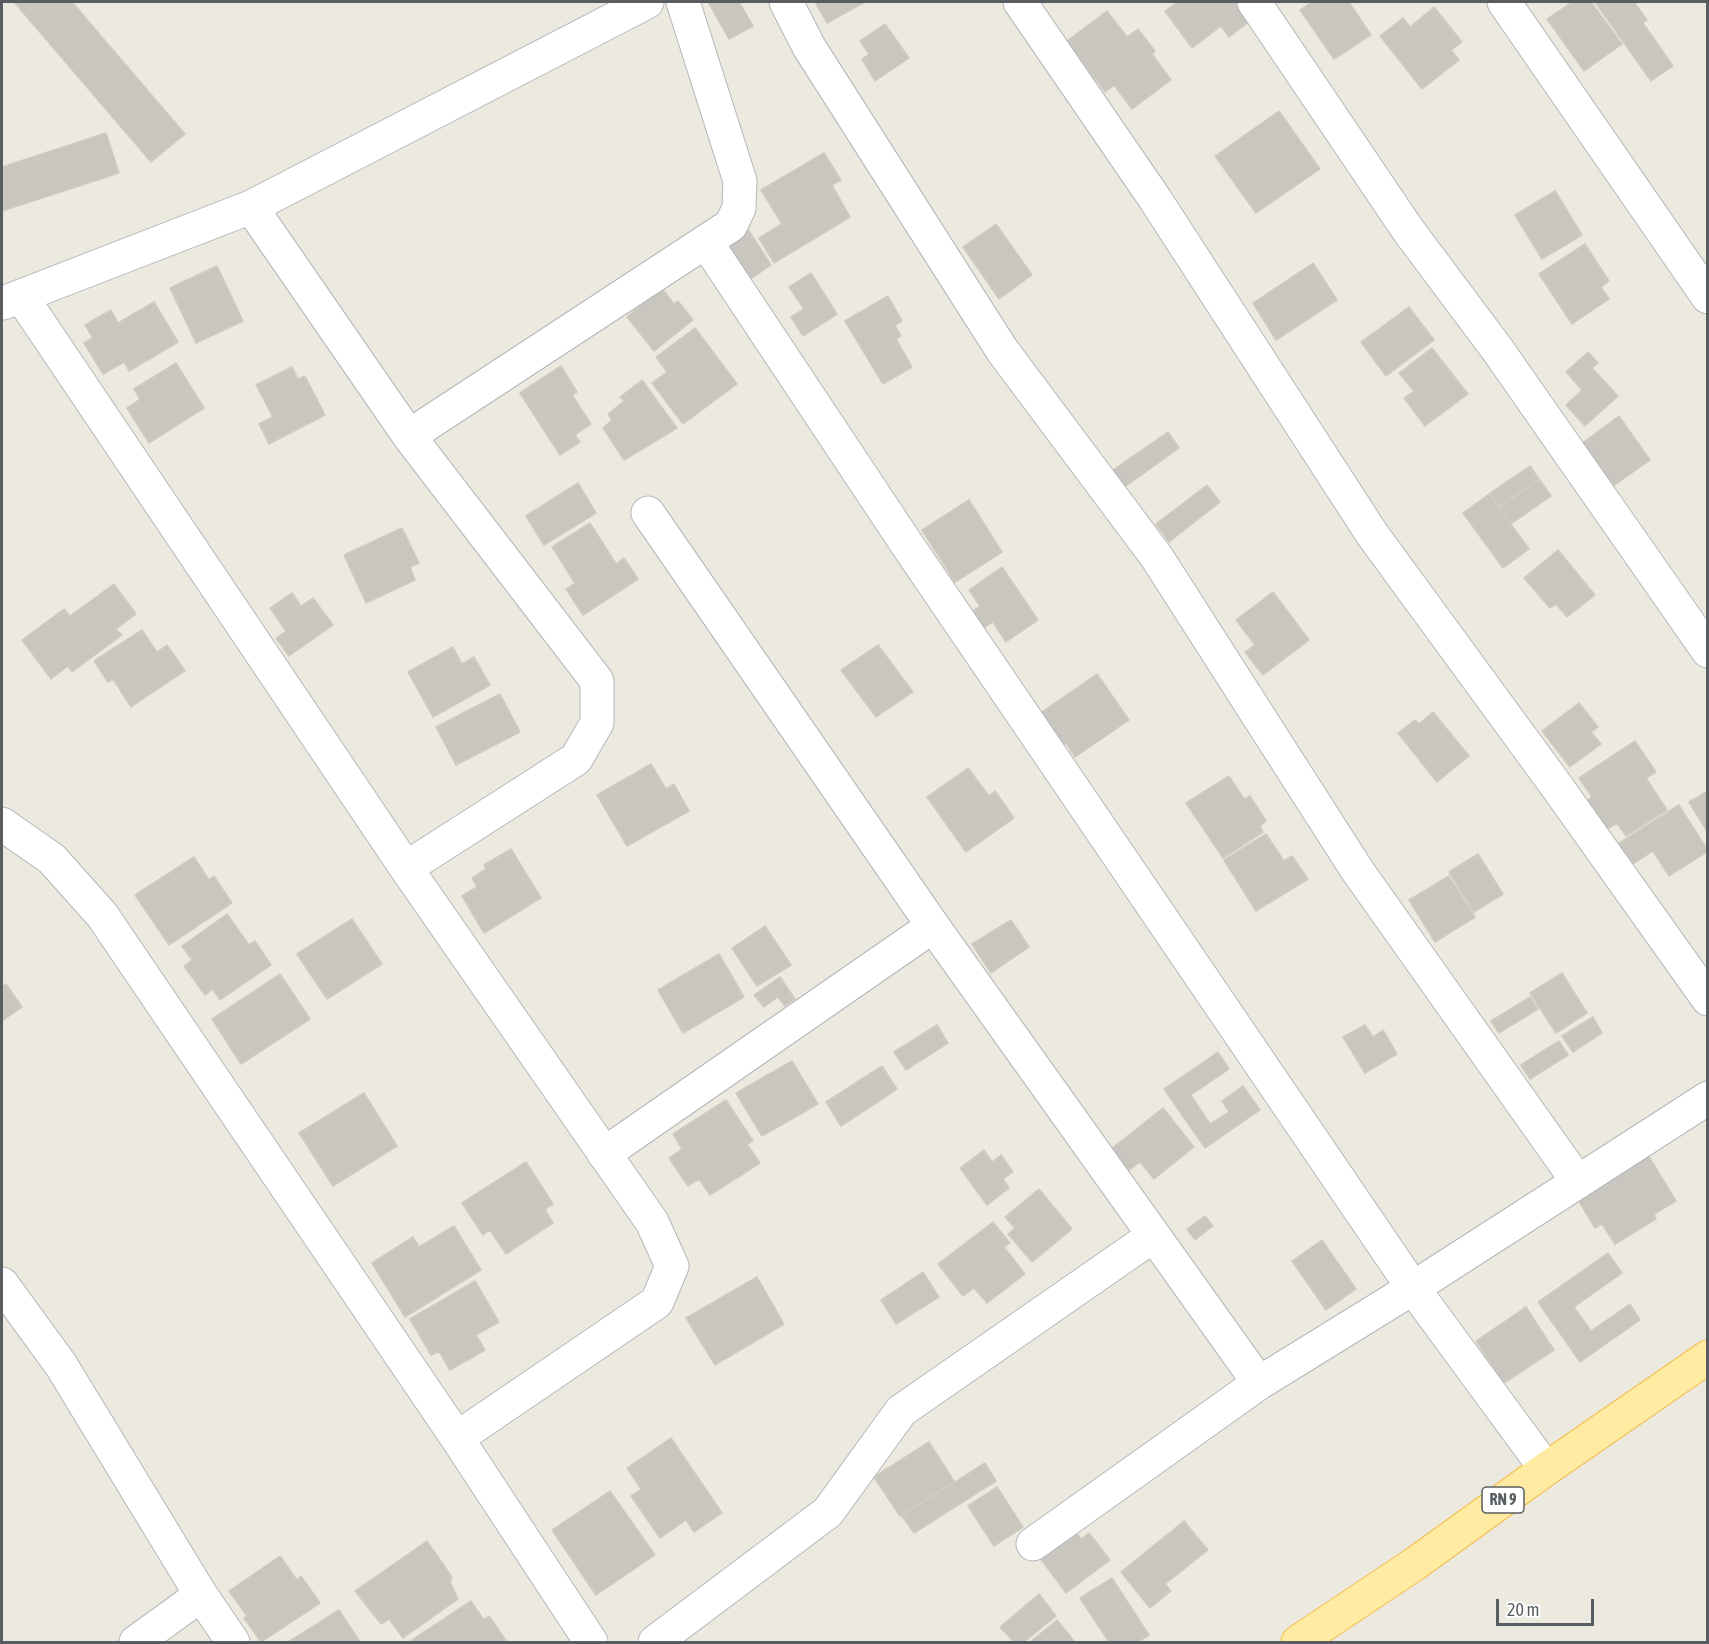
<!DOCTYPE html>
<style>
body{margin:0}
#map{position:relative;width:1709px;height:1644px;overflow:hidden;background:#ece9df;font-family:"Asap Condensed",sans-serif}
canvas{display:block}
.frame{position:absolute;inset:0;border:3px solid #585d61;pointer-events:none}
.scale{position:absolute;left:1496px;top:1599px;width:98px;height:27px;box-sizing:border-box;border:3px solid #585d61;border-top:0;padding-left:8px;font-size:18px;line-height:21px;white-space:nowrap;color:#585d61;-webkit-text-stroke:4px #fff;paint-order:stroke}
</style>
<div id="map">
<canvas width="1709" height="1644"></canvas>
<div class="frame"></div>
<div class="scale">20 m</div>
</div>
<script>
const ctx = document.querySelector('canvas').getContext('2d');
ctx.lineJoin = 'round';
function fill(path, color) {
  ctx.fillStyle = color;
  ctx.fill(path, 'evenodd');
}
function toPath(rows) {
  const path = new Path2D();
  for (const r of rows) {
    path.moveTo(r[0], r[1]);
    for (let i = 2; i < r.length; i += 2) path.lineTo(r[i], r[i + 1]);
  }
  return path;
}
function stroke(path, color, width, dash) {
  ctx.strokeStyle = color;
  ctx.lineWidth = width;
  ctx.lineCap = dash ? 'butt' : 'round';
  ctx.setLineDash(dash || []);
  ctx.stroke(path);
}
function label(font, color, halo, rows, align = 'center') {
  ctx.font = font + ' "Asap Condensed",sans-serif';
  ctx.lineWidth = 4.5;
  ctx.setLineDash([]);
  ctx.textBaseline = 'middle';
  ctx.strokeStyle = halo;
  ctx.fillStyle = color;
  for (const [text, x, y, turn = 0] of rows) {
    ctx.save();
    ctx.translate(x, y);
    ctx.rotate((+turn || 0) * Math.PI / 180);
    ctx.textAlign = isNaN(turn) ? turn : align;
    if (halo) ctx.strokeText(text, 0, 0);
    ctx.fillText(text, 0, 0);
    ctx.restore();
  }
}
const building = toPath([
 [14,2,72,2,185,134,151,162,14,2],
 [708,2,739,2,753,26,729,39,708,2],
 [815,2,865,2,827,23,815,2],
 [1178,2,1248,2,1258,15,1229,37,1221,26,1192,48,1165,11,1178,2],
 [1312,2,1349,2,1371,35,1334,59,1300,10,1312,2],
 [1572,2,1591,2,1622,44,1584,71,1547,19,1572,2],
 [1595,2,1634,2,1647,20,1643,23,1673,66,1651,81,1595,2],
 [1434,7,1462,42,1451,50,1459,60,1422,89,1380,36,1403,18,1410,27,1434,7],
 [1107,11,1127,37,1138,29,1155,51,1152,54,1171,80,1132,109,1114,85,1105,92,1067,41,1107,11],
 [885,24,909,58,875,81,862,59,869,54,860,41,885,24],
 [1279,111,1320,169,1256,213,1215,156,1279,111],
 [106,133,119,173,2,211,2,167,106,133],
 [824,153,841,180,832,185,850,217,774,263,759,238,782,224,761,190,824,153],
 [1555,191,1582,235,1542,259,1515,215,1555,191],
 [996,224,1032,275,999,299,963,247,996,224],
 [747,228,771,265,742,285,723,252,747,228],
 [1585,244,1609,281,1601,287,1609,299,1572,324,1539,274,1585,244],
 [1313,263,1337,300,1276,340,1253,303,1313,263],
 [217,266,243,321,196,343,170,288,217,266],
 [811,273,837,314,803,336,791,317,804,309,789,287,811,273],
 [657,282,674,304,678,301,693,320,654,351,627,317,639,307,634,300,657,282],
 [888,296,902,321,895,325,901,336,896,339,912,367,883,384,845,321,888,296],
 [154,302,178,342,129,371,124,362,103,374,84,343,93,338,85,325,111,310,118,323,154,302],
 [1409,307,1434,340,1386,376,1361,342,1409,307],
 [695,328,737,384,683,424,652,383,667,372,656,357,695,328],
 [1432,348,1468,394,1425,426,1404,398,1414,391,1399,373,1432,348],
 [1588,352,1598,363,1592,368,1618,396,1585,426,1566,405,1582,390,1566,372,1588,352],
 [176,363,204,408,149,443,127,408,140,399,134,389,176,363],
 [561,366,577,392,572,395,591,424,575,435,580,442,560,455,520,393,561,366],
 [292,367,298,379,305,376,325,415,269,444,259,424,273,417,256,385,292,367],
 [642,380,677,428,624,460,603,428,612,420,608,414,624,401,620,397,642,380],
 [1619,416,1650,460,1612,487,1581,444,1619,416],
 [1168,432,1179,448,1122,489,1110,472,1168,432],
 [1530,466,1539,479,1499,506,1490,493,1530,466],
 [1540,480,1551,496,1511,524,1500,507,1540,480],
 [578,483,596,513,544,545,526,516,578,483],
 [1207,485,1220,502,1169,542,1156,524,1207,485],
 [1489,494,1529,549,1503,568,1463,513,1489,494],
 [969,500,1002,552,955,582,922,530,969,500],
 [590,523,616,564,624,558,638,579,583,615,566,589,575,583,552,547,590,523],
 [402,528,419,563,410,567,415,580,366,603,344,555,402,528],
 [1558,550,1595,595,1567,617,1556,604,1550,608,1524,578,1558,550],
 [1002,567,1038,620,1006,642,993,622,981,630,970,613,980,606,969,590,1002,567],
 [114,584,136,614,116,629,122,635,72,672,68,666,51,679,22,640,64,609,70,616,114,584],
 [1273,592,1309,640,1263,675,1245,652,1255,645,1236,620,1273,592],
 [292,593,301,606,313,598,333,625,289,656,276,638,286,631,270,608,292,593],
 [142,630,157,652,167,645,185,671,131,707,113,679,108,682,94,661,142,630],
 [878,645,913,692,876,717,841,670,878,645],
 [453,647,462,664,474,657,490,685,433,717,408,672,453,647],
 [1097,674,1129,720,1075,757,1066,743,1056,750,1033,718,1097,674],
 [500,694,520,732,456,765,436,727,500,694],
 [1579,703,1598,727,1591,732,1601,744,1570,767,1542,731,1579,703],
 [1433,712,1469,756,1437,782,1398,733,1415,720,1419,724,1433,712],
 [1635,741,1656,772,1646,778,1667,810,1626,836,1617,823,1601,833,1582,804,1592,797,1579,778,1635,741],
 [651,764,666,789,674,784,689,811,627,846,597,795,651,764],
 [968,768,989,796,995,791,1014,818,966,852,927,797,968,768],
 [1229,776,1244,799,1250,796,1266,821,1260,826,1263,832,1223,858,1186,803,1229,776],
 [1708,791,1708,833,1689,802,1708,791],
 [1679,805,1708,851,1669,876,1653,851,1623,870,1610,849,1679,805],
 [1266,834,1284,861,1292,856,1308,879,1256,911,1224,860,1266,834],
 [511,849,541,898,484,933,462,896,477,887,472,878,486,869,484,865,511,849],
 [1478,854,1503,894,1474,912,1449,872,1478,854],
 [194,857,209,880,214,876,232,903,169,945,135,895,194,857],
 [1449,876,1475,917,1435,942,1409,900,1449,876],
 [227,914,249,945,255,941,271,965,220,1000,213,989,205,995,184,966,192,960,182,946,227,914],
 [352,919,382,964,327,999,297,954,352,919],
 [1011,920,1029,947,991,973,972,944,1011,920],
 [765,926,791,965,757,986,732,948,765,926],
 [719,954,744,997,683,1033,658,990,719,954],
 [1562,973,1587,1013,1556,1033,1530,993,1562,973],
 [280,974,310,1019,241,1064,212,1019,280,974],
 [780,977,795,999,785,1006,778,997,764,1007,754,995,780,977],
 [6,984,22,1007,2,1021,2,987,6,984],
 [1530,997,1538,1009,1499,1033,1491,1021,1530,997],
 [1593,1017,1602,1033,1573,1052,1562,1036,1593,1017],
 [937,1025,948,1043,906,1070,894,1052,937,1025],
 [1365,1025,1373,1037,1383,1030,1397,1054,1365,1073,1343,1037,1365,1025],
 [1559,1041,1568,1055,1530,1079,1521,1065,1559,1041],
 [1218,1052,1229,1069,1191,1095,1210,1124,1229,1112,1222,1101,1243,1086,1260,1110,1205,1148,1164,1089,1218,1052],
 [792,1061,818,1104,762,1136,736,1093,792,1061],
 [882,1066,897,1089,841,1126,826,1102,882,1066],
 [364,1093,397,1146,333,1186,299,1133,364,1093],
 [726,1100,753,1141,747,1144,760,1163,710,1195,699,1179,688,1186,669,1158,682,1149,673,1134,726,1100],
 [1163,1108,1194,1147,1154,1179,1140,1162,1128,1171,1111,1149,1163,1108],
 [984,1150,992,1162,1001,1155,1013,1172,1003,1179,1009,1188,987,1205,960,1168,984,1150],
 [1648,1155,1676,1201,1654,1214,1656,1219,1615,1244,1602,1224,1595,1228,1577,1198,1648,1155],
 [526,1162,553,1204,545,1209,553,1223,506,1254,490,1230,483,1235,462,1203,526,1162],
 [1039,1189,1072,1229,1032,1262,1008,1234,1015,1228,1005,1217,1039,1189],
 [1205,1216,1213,1226,1195,1240,1187,1229,1205,1216],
 [993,1222,1010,1243,1004,1247,1025,1274,987,1303,974,1288,963,1296,938,1264,993,1222],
 [454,1226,481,1270,405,1317,372,1263,413,1237,419,1247,454,1226],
 [1322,1240,1356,1289,1326,1310,1292,1261,1322,1240],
 [1608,1253,1622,1273,1574,1307,1591,1331,1630,1304,1640,1320,1580,1362,1538,1302,1608,1253],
 [923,1272,939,1297,896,1324,881,1300,923,1272],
 [757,1277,784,1324,715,1365,686,1318,757,1277],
 [475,1281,499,1322,476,1335,485,1350,450,1370,439,1351,431,1355,410,1319,475,1281],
 [1526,1307,1554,1350,1504,1383,1476,1341,1526,1307],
 [671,1438,722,1513,694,1532,686,1520,660,1538,631,1496,641,1489,627,1468,671,1438],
 [929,1442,954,1481,900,1516,874,1477,929,1442],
 [985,1463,996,1481,914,1533,902,1516,985,1463],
 [997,1487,1023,1527,994,1546,968,1506,997,1487],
 [610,1491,655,1555,596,1595,552,1530,610,1491],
 [1184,1521,1208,1550,1165,1584,1171,1591,1150,1608,1121,1572,1184,1521],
 [1076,1532,1081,1539,1089,1533,1110,1560,1066,1593,1040,1558,1076,1532],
 [427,1541,452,1577,450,1582,458,1599,403,1638,389,1619,381,1624,355,1591,427,1541],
 [280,1556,297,1580,301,1576,320,1603,261,1642,244,1618,247,1616,229,1591,280,1556],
 [1112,1578,1149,1635,1138,1642,1109,1642,1080,1598,1112,1578],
 [1039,1594,1056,1616,1024,1642,1014,1642,1000,1627,1039,1594],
 [471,1601,484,1620,489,1616,507,1642,409,1642,471,1601],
 [339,1610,360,1642,288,1642,339,1610],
 [1057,1620,1075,1642,1030,1642,1057,1620]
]);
fill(building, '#c9c5bf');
stroke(building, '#d1cabe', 1.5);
const street = toPath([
 [786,2,809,47,1002,350,1156,556,1357,870,1578,1182],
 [1020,2,1155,199,1372,534,1555,784,1708,999],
 [1254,2,1408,230,1497,349,1708,651],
 [1504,2,1708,297],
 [251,207,409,436,597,681,597,723,576,759,406,868],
 [706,242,906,543,1413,1288,1546,1469],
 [21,296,406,868,652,1222,672,1266,657,1302,457,1438],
 [3,303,251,207,647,2],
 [409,436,731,225,739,208,740,181,683,2],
 [648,513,933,926,1259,1383],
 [2,824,52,859,102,915,457,1438,591,1642],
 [604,1154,933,926],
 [2,1284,61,1365,201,1595,233,1642],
 [1033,1544,1259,1383,1413,1288,1708,1098],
 [136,1642,201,1595],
 [655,1642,828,1512,901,1411,1153,1236]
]);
const primary = toPath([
 [1298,1642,1416,1563,1546,1469,1708,1357]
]);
stroke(street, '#b3b7bb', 35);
stroke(primary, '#f6bd4f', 35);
stroke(street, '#fff', 33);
stroke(primary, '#ffeba2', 33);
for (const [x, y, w] of [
 [1503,1500,42]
]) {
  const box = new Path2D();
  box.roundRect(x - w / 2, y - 13, w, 26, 4.5);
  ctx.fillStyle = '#fff';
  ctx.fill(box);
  stroke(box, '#585d61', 1.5);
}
label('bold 16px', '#585d61', null, [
 ["RN 9",1503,1500]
]);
</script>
